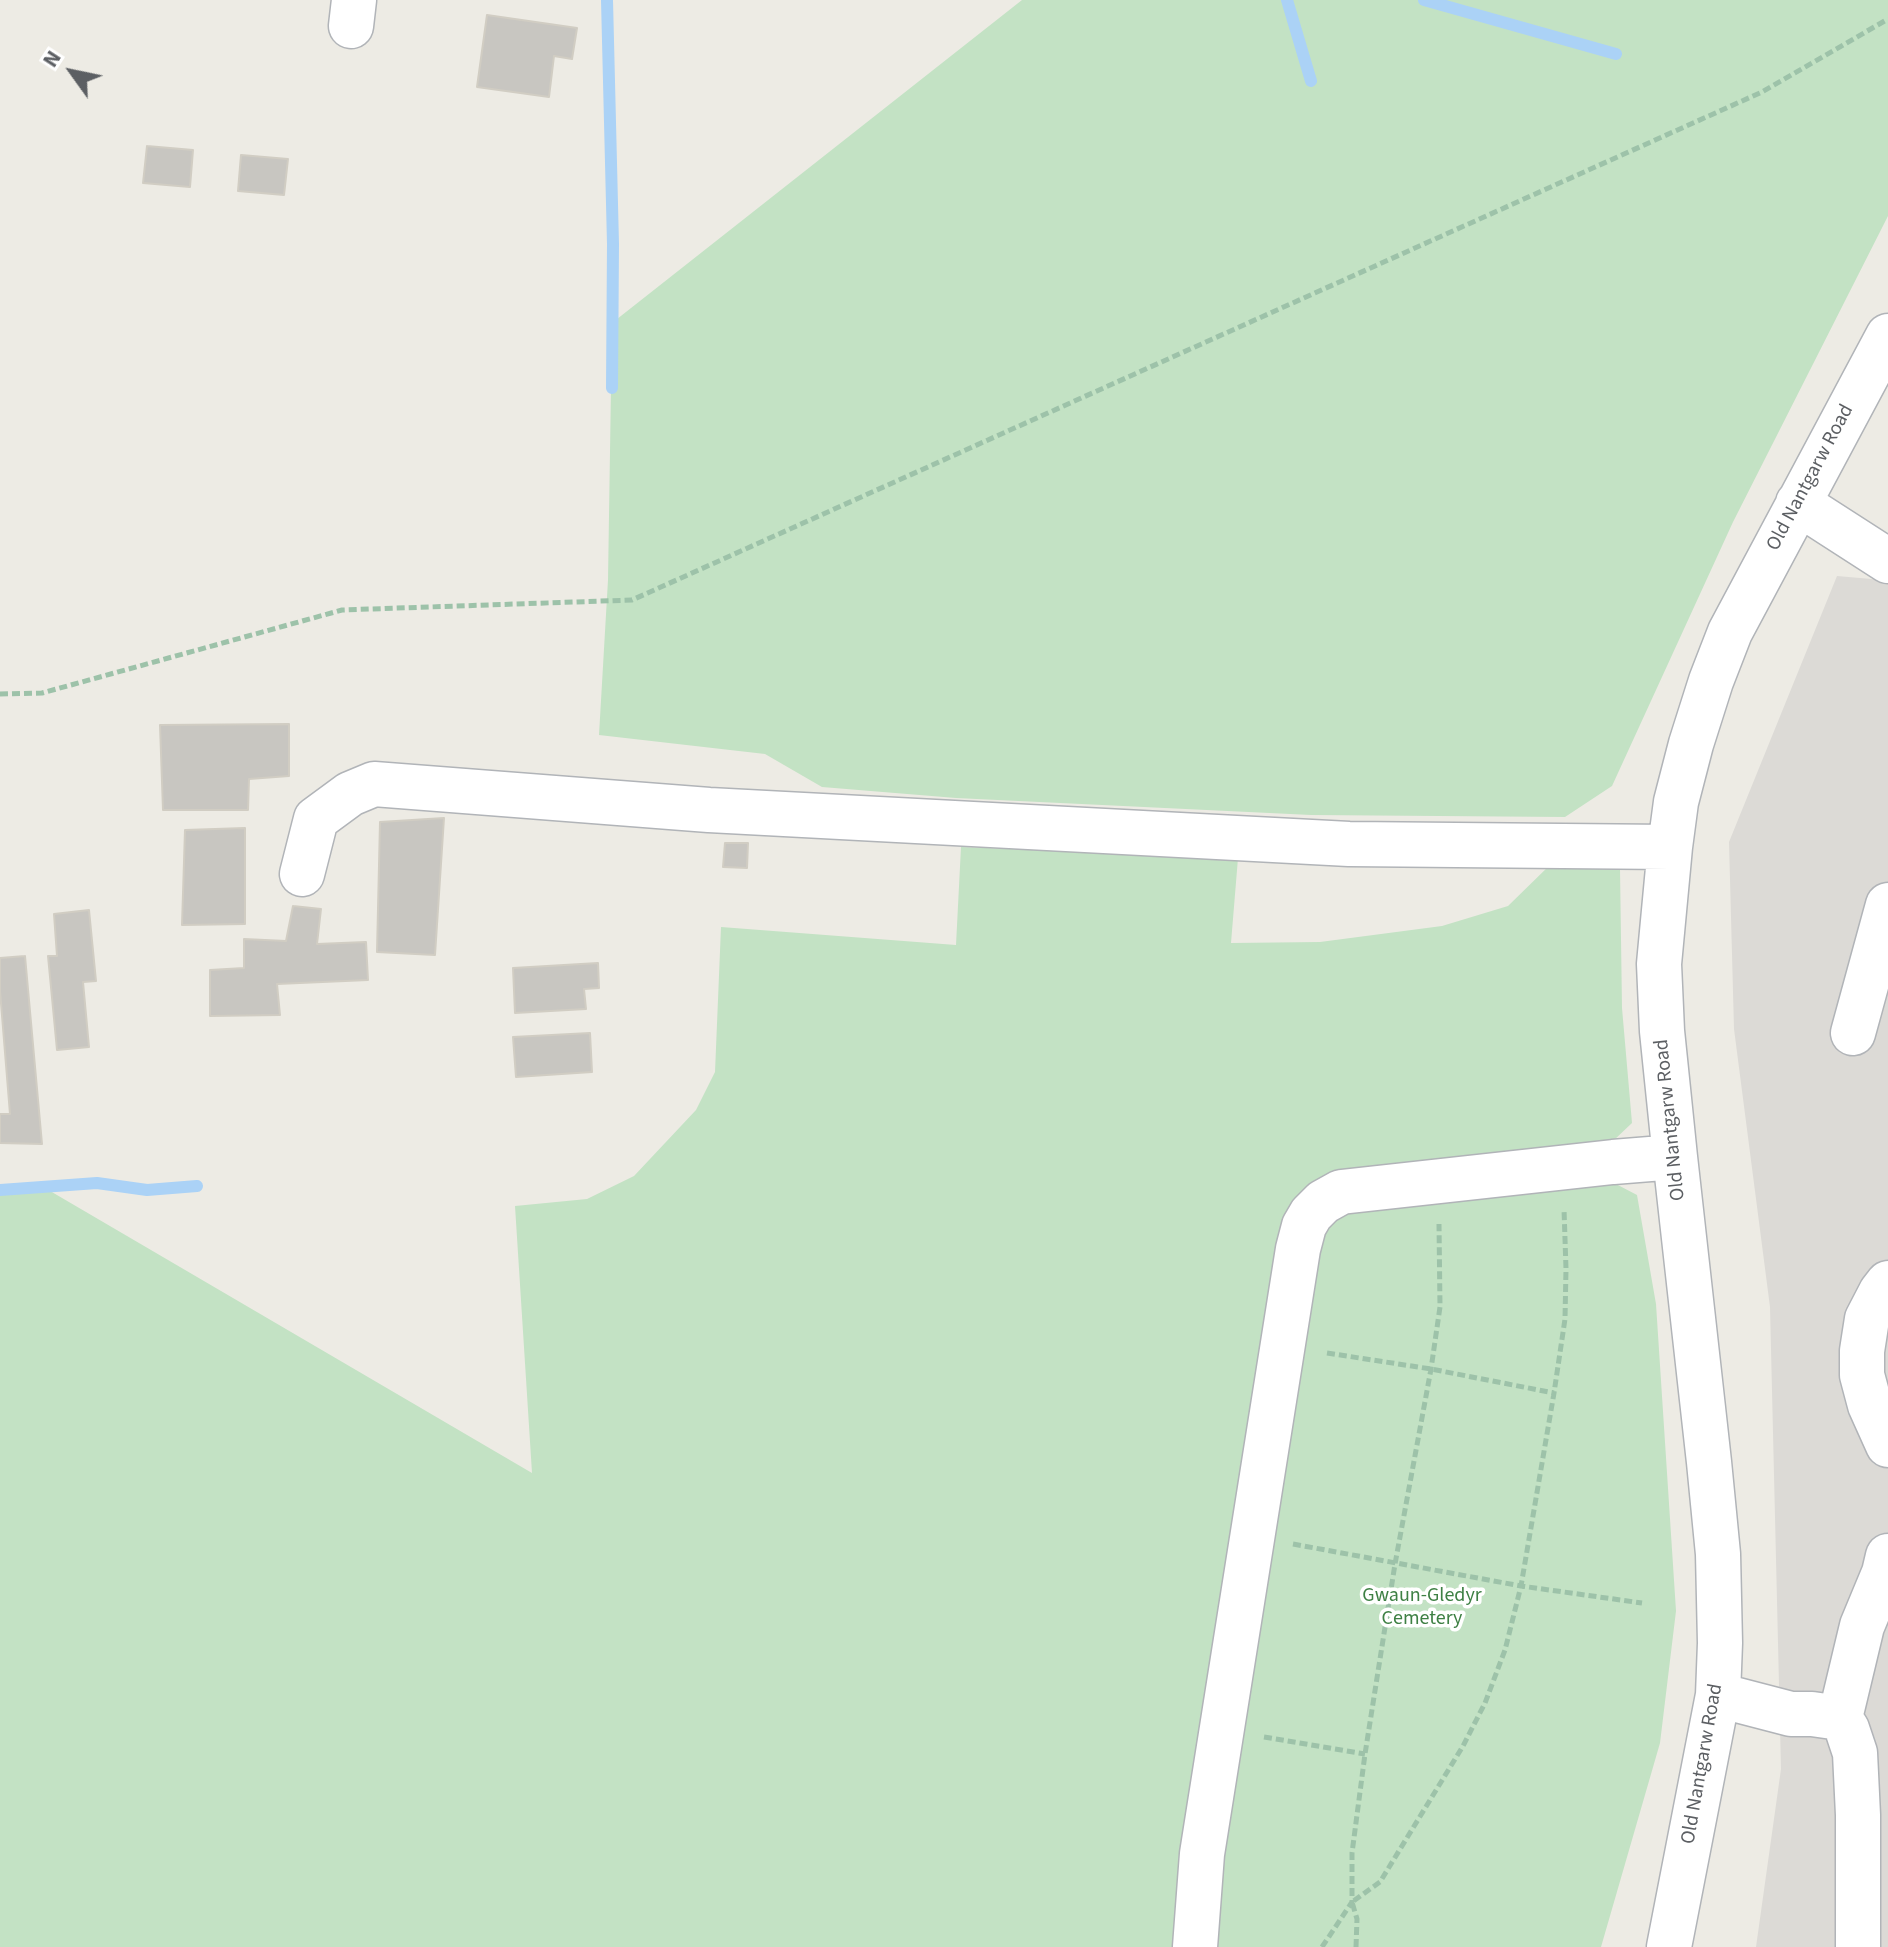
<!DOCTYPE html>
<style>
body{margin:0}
#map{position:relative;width:1888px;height:1947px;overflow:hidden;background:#edebe4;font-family:"Source Sans 3",sans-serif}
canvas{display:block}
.north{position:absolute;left:32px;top:32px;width:80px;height:80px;-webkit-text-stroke:6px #fff;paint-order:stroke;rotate:303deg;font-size:22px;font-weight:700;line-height:32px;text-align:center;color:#5c5f63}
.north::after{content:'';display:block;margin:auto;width:28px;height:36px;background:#5c5f63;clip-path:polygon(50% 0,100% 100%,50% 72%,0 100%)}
</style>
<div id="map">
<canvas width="1888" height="1947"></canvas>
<div class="north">N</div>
</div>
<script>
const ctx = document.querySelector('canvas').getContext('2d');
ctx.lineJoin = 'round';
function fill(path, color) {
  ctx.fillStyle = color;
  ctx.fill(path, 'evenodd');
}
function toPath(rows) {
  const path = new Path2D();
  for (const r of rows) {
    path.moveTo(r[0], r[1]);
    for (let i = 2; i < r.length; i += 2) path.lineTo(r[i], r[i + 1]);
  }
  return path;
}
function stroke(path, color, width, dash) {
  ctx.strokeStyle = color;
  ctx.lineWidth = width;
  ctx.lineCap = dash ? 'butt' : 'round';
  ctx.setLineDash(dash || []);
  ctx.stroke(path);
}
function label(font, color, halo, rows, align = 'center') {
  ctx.font = font + ' "Source Sans 3",sans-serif';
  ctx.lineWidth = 7;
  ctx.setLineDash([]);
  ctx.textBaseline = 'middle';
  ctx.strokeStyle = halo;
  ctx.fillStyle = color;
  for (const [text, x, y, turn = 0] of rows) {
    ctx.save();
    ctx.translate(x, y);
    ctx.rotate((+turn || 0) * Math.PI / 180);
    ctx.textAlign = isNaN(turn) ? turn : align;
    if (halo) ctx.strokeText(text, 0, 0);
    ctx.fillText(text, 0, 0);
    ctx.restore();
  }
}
fill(toPath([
 [1888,575,1888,1947,1756,1947,1781,1769,1770,1307,1734,1029,1729,842,1837,576,1883,580]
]), '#dcdad6');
fill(toPath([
 [1022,0,1888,0,1888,216,1733,522,1612,786,1565,817,1311,815,956,798,822,787,765,754,599,735,608,580,612,323],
 [961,847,1238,858,1231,943,1320,942,1442,926,1508,906,1553,862,1620,869,1622,1008,1632,1123,1613,1141,1614,1183,1637,1195,1656,1304,1676,1611,1660,1743,1601,1947,0,1947,0,1190,45,1188,532,1473,515,1206,587,1199,634,1176,696,1110,715,1072,721,927,956,945]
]), '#c3e2c4');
stroke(toPath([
 [607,0,613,244,612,388],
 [1287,0,1311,81],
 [1424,0,1616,54],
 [0,1190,97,1183,147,1190,197,1186]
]), '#abd2f6', 12);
const building = toPath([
 [487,15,577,28,572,59,554,56,549,97,477,87,487,15],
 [147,146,193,150,190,187,143,183,147,146],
 [241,155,288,159,284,195,238,191,241,155],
 [289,724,289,776,249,779,248,810,163,810,160,725,289,724],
 [444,818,435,955,377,952,380,822,444,818],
 [245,828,245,924,182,925,185,830,245,828],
 [725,843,748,843,747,868,723,867,725,843],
 [293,906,321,909,317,944,366,942,368,980,277,984,280,1015,210,1016,210,970,244,968,244,939,286,941,293,906],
 [89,910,96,981,83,982,89,1047,57,1050,48,956,57,956,54,914,89,910],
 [25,956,42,1144,0,1143,0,1114,10,1114,0,991,0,958,25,956],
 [598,963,599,988,584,989,586,1009,515,1013,513,968,598,963],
 [590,1033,592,1072,516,1077,513,1037,590,1033]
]);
fill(building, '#c8c6c1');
stroke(building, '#d1cdc3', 2);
const minor = toPath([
 [351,26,354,0],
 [1798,503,1888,561],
 [302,874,316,819,350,794,374,784,709,810,1349,844,1670,847],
 [1853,1033,1888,905],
 [1888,1283,1881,1292,1867,1319,1862,1351,1862,1375,1870,1405,1888,1445],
 [1718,1695,1791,1714,1812,1714,1840,1718,1862,1626,1884,1573,1888,1556],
 [1840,1718,1847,1729,1855,1753,1858,1815,1858,1947],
 [1195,1947,1202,1854,1298,1249,1304,1226,1311,1214,1323,1202,1341,1192,1613,1162,1675,1157],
 [1669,1947,1718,1695,1720,1643,1718,1554,1709,1462,1675,1157,1662,1031,1659,964,1670,847,1676,802,1691,744,1711,681,1730,632,1888,336]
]);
stroke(minor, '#b1b4b8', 47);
stroke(toPath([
 [0,694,42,693,342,610,632,600,1762,92,1888,19],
 [1327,1353,1431,1369,1554,1393],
 [1293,1544,1521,1586,1642,1603],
 [1264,1737,1365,1754],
 [1322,1947,1352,1902,1352,1853,1365,1754,1395,1564,1431,1369,1440,1307,1439,1224],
 [1356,1947,1357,1919,1352,1902,1380,1882,1463,1746,1485,1703,1505,1650,1521,1586,1554,1393,1565,1319,1566,1269,1564,1209]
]), '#9dc2a9', 5, [8, 4]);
stroke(minor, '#fff', 44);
label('20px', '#5c5f63', '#fff', [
 ["Old Nantgarw Road",1811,478,-62],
 ["Old Nantgarw Road",1671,1120,-96],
 ["Old Nantgarw Road",1703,1764,-80]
]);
label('20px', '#3e8044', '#fff', [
 ["Gwaun-Gledyr",1422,1597],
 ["Cemetery",1422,1620]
]);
</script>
